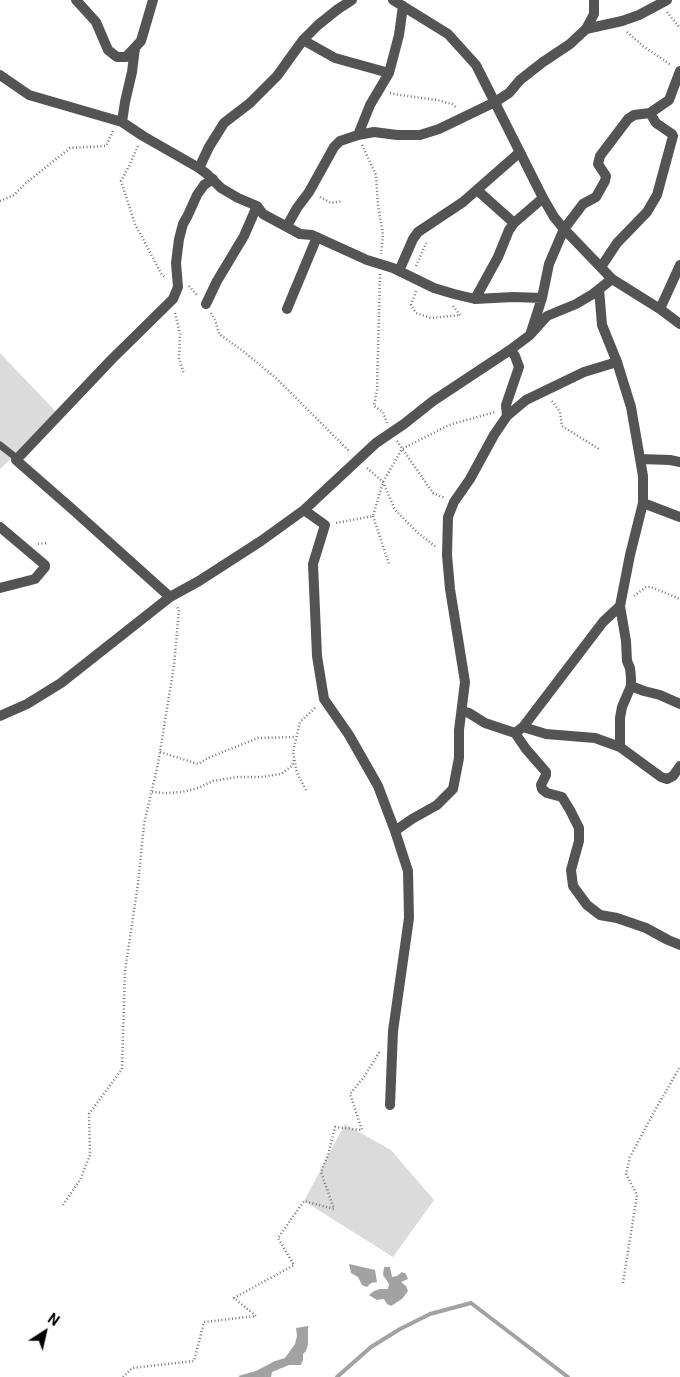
<!DOCTYPE html>
<style>
body{margin:0}
#map{position:relative;width:680px;height:1377px;overflow:hidden;background:#fff;font-family:Roboto,sans-serif}
canvas{display:block}
.north{position:absolute;left:20px;top:1307px;width:50px;height:50px;-webkit-text-stroke:4px #fff;paint-order:stroke;rotate:35deg;font-size:14px;font-weight:700;line-height:20px;text-align:center;color:#000}
.north::after{content:'';display:block;margin:auto;width:18px;height:22px;background:#000;clip-path:polygon(50% 0,100% 100%,50% 72%,0 100%)}
</style>
<div id="map">
<canvas width="680" height="1377"></canvas>
<div class="north">N</div>
</div>
<script>
const ctx = document.querySelector('canvas').getContext('2d');
ctx.lineJoin = 'round';
function fill(path, color) {
  ctx.fillStyle = color;
  ctx.fill(path, 'evenodd');
}
function toPath(rows) {
  const path = new Path2D();
  for (const r of rows) {
    path.moveTo(r[0], r[1]);
    for (let i = 2; i < r.length; i += 2) path.lineTo(r[i], r[i + 1]);
  }
  return path;
}
function stroke(path, color, width, dash) {
  ctx.strokeStyle = color;
  ctx.lineWidth = width;
  ctx.lineCap = dash ? 'butt' : 'round';
  ctx.setLineDash(dash || []);
  ctx.stroke(path);
}
fill(toPath([
 [0,353,58,414,0,469],
 [345,1124,391,1150,434,1200,393,1257,304,1201]
]), '#dbdbdb');
fill(toPath([
 [349,1264,375,1270,377,1282,371,1283,367,1287,362,1285,358,1277,351,1273],
 [384,1267,390,1267,392,1277,397,1276,402,1272,406,1274,408,1279,401,1282,406,1286,408,1291,402,1299,391,1306,387,1304,384,1299,377,1300,369,1295,374,1291,380,1289,388,1289,389,1284,383,1275],
 [308,1326,308,1344,306,1351,303,1354,303,1360,301,1365,289,1365,272,1372,271,1377,240,1377,238,1376,256,1371,275,1361,285,1358,295,1344,297,1336,296,1328]
]), '#a2a2a2');
stroke(toPath([
 [337,1377,371,1347,400,1329,430,1314,471,1303,568,1377]
]), '#a2a2a2', 4);
stroke(toPath([
 [667,12,680,28],
 [627,32,643,46,671,65],
 [390,93,400,95,437,100,452,104,457,108],
 [362,145,376,175,378,205,383,235,381,254],
 [138,146,129,166,121,181,135,224,162,275,166,278],
 [320,197,331,203,343,201],
 [0,201,14,195,26,183,70,148,106,146,113,131],
 [416,266,427,241],
 [380,274,377,390,374,406,383,412,387,423],
 [189,286,197,295],
 [416,291,411,305,416,313,431,318,460,315],
 [453,306,460,315],
 [175,313,180,334,179,359,184,374],
 [211,313,215,320,219,334,243,351,277,379,350,452],
 [552,401,560,412,562,426,599,449],
 [397,441,433,493,445,498],
 [367,468,383,482,395,510,418,533,436,547],
 [373,516,389,564],
 [336,523,373,516,383,482,402,449,449,425,495,412],
 [38,544,47,543],
 [634,596,646,587,651,587,680,599],
 [160,752,198,764,208,758,258,738,296,737],
 [306,790,297,773,293,752,300,722,316,707],
 [152,792,165,793,182,792,198,788,213,781,237,777,261,777,281,774,292,766,294,760],
 [63,1205,80,1180,90,1155,89,1114,122,1069,125,971,138,884,144,824,158,764,174,665,179,610,176,605],
 [623,1283,637,1195,626,1174,630,1157,654,1112,680,1067],
 [123,1377,132,1368,194,1361,204,1322,256,1316,234,1298,294,1265,278,1238,304,1201,334,1209,321,1172,328,1155,335,1127,362,1130,350,1094,364,1077,380,1051]
]), '#767676', 2.5, [1, 2.5]);
stroke(toPath([
 [0,445,14,456,16,460]
]), '#545454', 7);
stroke(toPath([
 [76,0,96,22,108,50,117,57,126,57,141,41,153,0],
 [393,0,448,34,476,65,543,198,554,217,564,229,612,279,660,309,680,324],
 [586,29,622,21,639,15,667,0],
 [303,40,335,58,389,73],
 [0,75,29,95,122,122,143,136,199,168,207,174,221,188,238,198,257,206,263,214,300,234,312,235,367,260,393,268,434,288,454,294,475,299,513,297,542,298],
 [122,122,125,102,132,72,135,48],
 [358,135,370,105,389,73,399,35,403,6],
 [199,168,209,147,224,123,250,103,277,76,303,40,318,25,338,9,352,0],
 [477,190,514,223],
 [287,226,297,208,309,192,334,147,340,141,358,135,374,132,397,135,420,135,439,129,495,102,509,93,520,80,543,62,570,44,586,29,594,14,594,0],
 [601,267,617,243,647,212,657,195,673,136,672,134,656,123,650,113],
 [399,271,413,239,418,232,463,202,520,152],
 [599,289,602,325,617,362,631,407,643,476,643,503,630,555,620,606,626,641,627,661,630,668,631,678,631,686,622,707,620,718,620,747],
 [475,299,498,257,509,230,514,223,543,198],
 [206,304,217,281,244,236,257,206],
 [287,309,317,237],
 [660,309,680,265],
 [531,332,542,298,549,264,564,229,583,204,596,197,605,181,606,176,598,164,600,156,628,119,634,115,650,113,669,100,680,71],
 [507,416,526,400,584,372,617,362],
 [640,459,670,460,680,462],
 [643,503,680,517],
 [304,510,325,525,313,564,317,656,324,699,349,735,378,786,395,831,408,871,409,918,393,1031,390,1105],
 [0,527,45,565,45,567,35,579,0,588],
 [170,597,71,508,16,460,112,359,173,299,178,287,176,263,179,239,183,224,188,215,197,195,204,185,213,179],
 [631,686,644,691,660,695,680,704],
 [462,711,469,713,485,723,515,733,523,727,603,622,620,606],
 [0,716,27,704,61,683,170,597,199,581,261,541,304,510,376,443,404,424,433,401,510,350,530,335,547,316,576,304,593,294,612,279],
 [523,727,546,734,595,738,620,747,661,777,667,779,673,776,680,766],
 [515,733,526,749,546,772,546,775,541,785,542,789,547,793,562,797,570,810,579,828,579,841,571,870,573,886,587,905,600,915,617,918,646,928,668,940,680,945],
 [395,831,412,819,437,805,453,789,459,758,459,730,465,682,450,589,447,555,448,517,454,502,470,479,494,435,507,416,506,405,519,367,515,356,510,350]
]), '#545454', 10);
</script>
